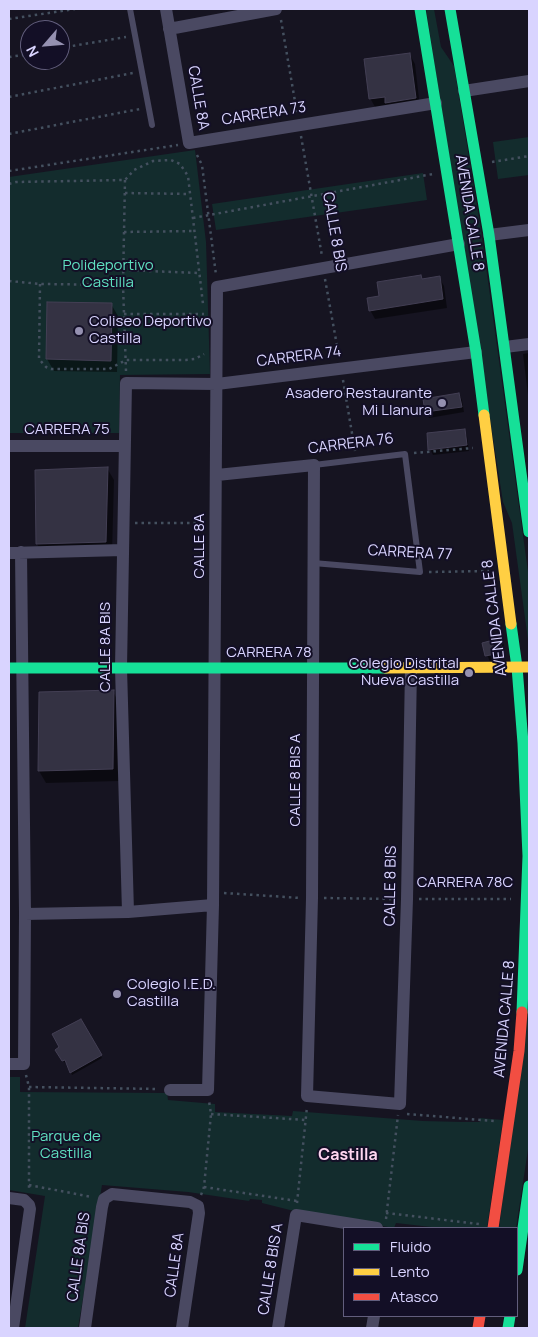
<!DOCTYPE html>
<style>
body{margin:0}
#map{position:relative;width:538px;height:1337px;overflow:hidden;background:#161421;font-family:Manrope,sans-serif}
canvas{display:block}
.frame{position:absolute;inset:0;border:10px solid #d9d4ff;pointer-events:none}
.legend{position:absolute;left:343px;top:1227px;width:175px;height:90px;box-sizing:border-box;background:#130f26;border:1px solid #625e7d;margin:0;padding:6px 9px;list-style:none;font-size:15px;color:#d9d4ff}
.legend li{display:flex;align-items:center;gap:10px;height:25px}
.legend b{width:25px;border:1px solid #625e7d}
.north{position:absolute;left:20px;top:20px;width:50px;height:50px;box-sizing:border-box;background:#130f26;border:1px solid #625e7d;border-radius:50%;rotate:243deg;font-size:14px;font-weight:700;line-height:20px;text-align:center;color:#d9d4ff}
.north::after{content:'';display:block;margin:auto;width:18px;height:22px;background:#9591b1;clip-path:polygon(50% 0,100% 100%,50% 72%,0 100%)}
</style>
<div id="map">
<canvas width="538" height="1337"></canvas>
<div class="frame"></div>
<ul class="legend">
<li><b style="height:6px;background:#16e098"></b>Fluido</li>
<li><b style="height:6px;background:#ffcf43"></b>Lento</li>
<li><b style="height:6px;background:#f24e42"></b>Atasco</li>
</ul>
<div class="north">N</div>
</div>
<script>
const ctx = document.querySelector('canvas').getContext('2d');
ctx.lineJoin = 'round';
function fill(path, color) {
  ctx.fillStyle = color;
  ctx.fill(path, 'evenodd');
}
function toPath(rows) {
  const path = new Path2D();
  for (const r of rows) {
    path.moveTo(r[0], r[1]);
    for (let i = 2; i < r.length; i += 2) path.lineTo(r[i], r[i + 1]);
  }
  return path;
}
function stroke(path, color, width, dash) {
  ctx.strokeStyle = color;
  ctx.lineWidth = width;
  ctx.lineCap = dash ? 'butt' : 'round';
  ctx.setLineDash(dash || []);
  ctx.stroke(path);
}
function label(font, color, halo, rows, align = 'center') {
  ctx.font = font + ' Manrope,sans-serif';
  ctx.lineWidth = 4;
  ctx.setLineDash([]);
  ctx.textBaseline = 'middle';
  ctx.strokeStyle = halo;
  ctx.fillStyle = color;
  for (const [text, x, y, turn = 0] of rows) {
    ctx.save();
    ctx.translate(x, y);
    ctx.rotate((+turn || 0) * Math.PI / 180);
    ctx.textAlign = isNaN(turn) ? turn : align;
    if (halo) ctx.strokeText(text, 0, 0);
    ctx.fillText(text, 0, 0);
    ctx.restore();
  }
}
fill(toPath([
 [426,9,434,9,441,47,454,66,481,230,529,579,529,647,512,523,503,502],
 [529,137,529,175,498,179,493,142],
 [195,150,206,242,210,374,120,375,119,433,9,433,9,177],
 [423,173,427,200,216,230,212,204],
 [529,997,529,1143,516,1228,499,1228],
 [9,1077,20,1077,20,1092,167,1093,168,1100,215,1104,215,1112,292,1116,293,1111,423,1121,463,1122,480,1122,480,1118,503,1120,487,1228,440,1228,396,1223,394,1228,294,1211,262,1203,262,1200,250,1199,249,1201,188,1192,102,1185,78,1328,25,1328,45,1196,9,1190]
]), '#132c2d');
fill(toPath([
 [410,55,415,64,420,107,375,107,370,98],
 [421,277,422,280,439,277,444,286,447,308,375,319,370,310],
 [48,303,111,304,118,316,117,372,54,371,47,359],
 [529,353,529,403,523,354],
 [459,394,462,400,464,412,429,418,426,412,424,400],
 [464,430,467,436,469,451,433,455,430,449],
 [107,468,114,480,112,554,44,556,37,544],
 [501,640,504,645,503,653,499,659,490,662,483,644],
 [113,692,120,704,119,781,46,783,39,771,40,693],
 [81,1021,102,1058,72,1075,67,1061,65,1063,57,1050]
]), '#0007');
const building = toPath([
 [410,53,416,98,385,103,385,97,369,99,364,59,410,53],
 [421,275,422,279,440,276,443,299,369,311,367,298,379,296,377,282,421,275],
 [47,302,112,303,111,361,46,359,47,302],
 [459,393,462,407,425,412,423,399,459,393],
 [465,429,467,445,428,450,427,433,465,429],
 [108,467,106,542,36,544,35,470,108,467],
 [501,638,501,647,496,654,485,656,482,643,501,638],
 [114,690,113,769,38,771,39,692,114,690],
 [81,1019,102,1055,70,1073,65,1060,62,1061,55,1050,59,1047,52,1034,81,1019]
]);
fill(building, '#343243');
stroke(building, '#433f54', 1);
stroke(toPath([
 [9,19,75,9],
 [281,20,297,113],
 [60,48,126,37],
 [9,57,30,54],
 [9,97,133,73],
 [9,134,140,109],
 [301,136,322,256],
 [197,155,202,165,216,275],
 [492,162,529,156],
 [9,171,178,145],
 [125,180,123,285,126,371],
 [9,184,16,182,125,180,134,170,153,161,171,160,180,164,188,176,203,304],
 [125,193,190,194],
 [193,218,433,174],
 [124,232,195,231],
 [123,270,199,273],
 [325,279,339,357],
 [9,281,40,284,123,285],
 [40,284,39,359,46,367,51,369,109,369,126,360,186,360,195,359,204,354],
 [124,314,204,314],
 [343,380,355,451],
 [414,453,473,448],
 [135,523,205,523],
 [429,572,489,571],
 [224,893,301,898],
 [324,898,396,899],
 [419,899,511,899],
 [26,1075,29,1087,29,1189],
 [29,1087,158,1089],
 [211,1114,306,1120],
 [407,1114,494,1121],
 [29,1185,92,1197],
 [204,1187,297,1201],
 [201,1195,204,1187,211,1114,209,1101],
 [297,1203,307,1107],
 [386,1213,479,1224],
 [386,1219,398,1115]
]), '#44505f', 2.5, [2.5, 4]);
stroke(toPath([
 [130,9,152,125],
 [313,563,420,572,405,454,314,465]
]), '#4a4962', 6);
stroke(toPath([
 [166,9,189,143,436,103],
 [169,29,276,9],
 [464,91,529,81],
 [489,235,529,230],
 [505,347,529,344],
 [9,446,125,446],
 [217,475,314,465,312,898,307,1096,400,1104,407,899,411,668],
 [9,553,123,550],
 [128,912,121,668,126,383,217,384,476,352],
 [25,914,128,912,213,905],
 [9,1064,24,1064,25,914,21,552],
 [170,1090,208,1090,213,905,217,287,459,244],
 [9,1198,24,1200,29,1205,30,1209,13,1328],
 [85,1328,102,1207,104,1199,112,1194,190,1202,198,1206,199,1213,182,1328],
 [278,1328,296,1215,377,1228],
 [372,1328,374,1316]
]), '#4a4962', 12);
stroke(toPath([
 [420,9,476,352,484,415],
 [450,9,489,235,529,532],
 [511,624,517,667,523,743,528,856,522,1012],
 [9,668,386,668],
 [517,1270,529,1186],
 [508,1328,510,1316]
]), '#16e098', 11);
stroke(toPath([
 [484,415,511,624],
 [386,668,528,667]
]), '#ffcf43', 11);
stroke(toPath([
 [493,1228,519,1051,522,1012],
 [478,1328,480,1316]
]), '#f24e42', 11);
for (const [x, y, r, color] of [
 [79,331,5,"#9591b1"],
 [442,403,5,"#9591b1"],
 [469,673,5,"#9591b1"],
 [117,994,5,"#9591b1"]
]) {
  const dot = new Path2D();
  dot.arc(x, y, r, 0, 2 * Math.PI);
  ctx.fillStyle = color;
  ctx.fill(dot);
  stroke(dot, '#130f26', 2);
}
label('15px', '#d9d4ff', '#130f26', [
 ["CALLE 8A",198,98,80],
 ["CARRERA 73",264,114,-9],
 ["AVENIDA CALLE 8",469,213,81],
 ["CALLE 8 BIS",334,232,80],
 ["CARRERA 74",299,357,-7],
 ["CARRERA 75",67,430],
 ["CARRERA 76",351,444,-7],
 ["CALLE 8A",200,546,-90],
 ["CARRERA 77",410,553,3],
 ["AVENIDA CALLE 8",495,618,-97],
 ["CALLE 8A BIS",106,647,-90],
 ["CARRERA 78",269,653],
 ["CALLE 8 BIS A",296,780,-90],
 ["CARRERA 78C",465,883],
 ["CALLE 8 BIS",391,886,-89],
 ["AVENIDA CALLE 8",505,1019,-85],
 ["CALLE 8A BIS",79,1257,-82],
 ["CALLE 8A",175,1265,-82],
 ["CALLE 8 BIS A",271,1269,-81]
]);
label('15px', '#5fe0c0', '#130f26', [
 ["Polideportivo",108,266],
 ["Castilla",108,283],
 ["Parque de",66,1137],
 ["Castilla",66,1154]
]);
label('15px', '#d9d4ff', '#130f26', [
 ["Coliseo Deportivo",89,322],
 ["Castilla",89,339],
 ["Asadero Restaurante",432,394,"right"],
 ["Mi Llanura",432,411,"right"],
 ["Colegio Distrital",459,664,"right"],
 ["Nueva Castilla",459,681,"right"],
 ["Colegio I.E.D.",127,985],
 ["Castilla",127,1002]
], 'left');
label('bold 16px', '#ffd6f0', '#130f26', [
 ["Castilla",348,1156]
]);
</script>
